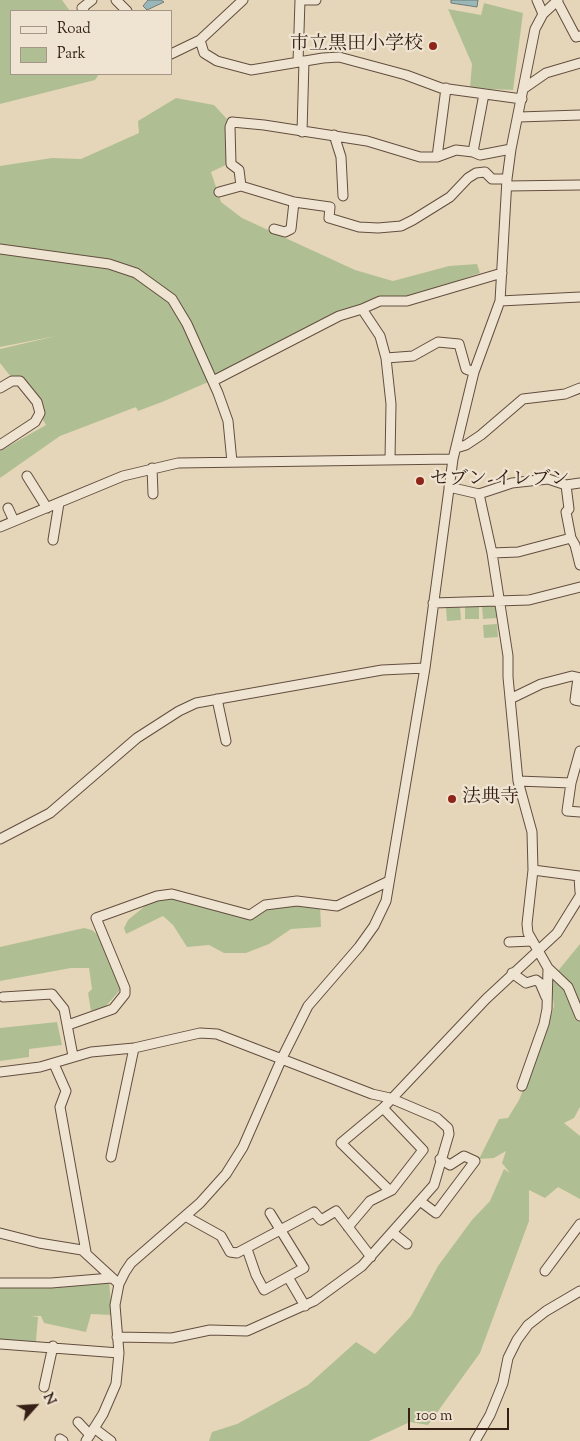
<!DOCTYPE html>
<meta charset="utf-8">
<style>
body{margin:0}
#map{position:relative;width:580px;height:1441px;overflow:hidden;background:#e6d6b9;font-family:"Sorts Mill Goudy",serif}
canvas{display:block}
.legend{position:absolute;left:10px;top:10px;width:162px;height:65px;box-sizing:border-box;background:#efe4d2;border:1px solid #a59687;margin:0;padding:6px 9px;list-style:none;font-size:15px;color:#362016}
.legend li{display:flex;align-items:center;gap:10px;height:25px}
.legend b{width:25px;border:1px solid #a59687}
.north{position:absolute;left:10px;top:1381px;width:50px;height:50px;-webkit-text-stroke:4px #efe4d2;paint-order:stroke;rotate:64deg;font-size:14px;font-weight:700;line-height:20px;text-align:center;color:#362016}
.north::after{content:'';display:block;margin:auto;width:18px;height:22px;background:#362016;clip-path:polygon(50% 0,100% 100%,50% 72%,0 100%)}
.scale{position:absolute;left:408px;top:1408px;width:101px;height:22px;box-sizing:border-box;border:2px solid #362016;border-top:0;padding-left:6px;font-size:15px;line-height:18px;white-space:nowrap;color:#362016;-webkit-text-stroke:4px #efe4d2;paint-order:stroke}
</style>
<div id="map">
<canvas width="580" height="1441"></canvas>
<ul class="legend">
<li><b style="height:6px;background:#efe4d2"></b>Road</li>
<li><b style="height:14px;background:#b0bf93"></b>Park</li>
</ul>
<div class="north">N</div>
<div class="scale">100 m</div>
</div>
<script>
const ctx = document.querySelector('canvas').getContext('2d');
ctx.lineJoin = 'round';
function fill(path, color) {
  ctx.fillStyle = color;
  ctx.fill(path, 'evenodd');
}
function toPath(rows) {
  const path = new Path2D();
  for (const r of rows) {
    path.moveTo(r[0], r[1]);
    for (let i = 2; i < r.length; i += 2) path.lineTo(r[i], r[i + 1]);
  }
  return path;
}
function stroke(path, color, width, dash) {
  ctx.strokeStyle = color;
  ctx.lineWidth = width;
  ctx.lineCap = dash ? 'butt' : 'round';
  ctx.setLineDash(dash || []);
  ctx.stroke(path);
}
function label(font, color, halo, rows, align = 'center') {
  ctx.font = font + ' "Sorts Mill Goudy","Noto Serif JP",serif';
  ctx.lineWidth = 4.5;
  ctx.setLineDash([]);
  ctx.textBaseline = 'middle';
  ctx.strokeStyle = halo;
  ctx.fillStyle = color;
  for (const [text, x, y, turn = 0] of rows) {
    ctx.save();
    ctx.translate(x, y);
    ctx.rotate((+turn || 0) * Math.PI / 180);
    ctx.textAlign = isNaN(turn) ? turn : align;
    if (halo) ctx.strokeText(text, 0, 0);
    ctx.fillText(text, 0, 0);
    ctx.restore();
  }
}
fill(toPath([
 [0,0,62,0,70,11,11,11,11,74,99,74,95,80,0,104],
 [484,3,523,13,513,90,470,88,472,64,448,9,481,15],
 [176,98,214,105,227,119,228,164,211,172,221,202,242,218,355,270,393,281,449,266,477,264,480,273,414,296,368,302,229,373,162,402,138,411,136,407,60,436,0,478,0,451,46,425,43,420,43,407,16,379,11,377,0,363,0,349,56,336,0,347,0,166,52,158,81,159,139,133,138,121],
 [479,605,479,619,465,619,465,606],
 [496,605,497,618,483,619,482,606],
 [460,607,461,620,447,621,446,608],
 [497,624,498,637,484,638,483,625],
 [157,896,177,897,249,915,265,905,320,904,321,927,291,929,269,944,246,953,224,953,209,945,187,947,173,925,163,916,126,934,124,928,128,920],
 [84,928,92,930,99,936,108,961,121,989,105,1007,91,1011,88,993,92,989,89,968,71,968,0,981,0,947],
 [580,944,580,1107,574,1118,564,1123,580,1136,580,1199,558,1187,545,1198,529,1190,529,1221,480,1353,428,1425,410,1422,369,1441,209,1441,212,1432,237,1424,308,1385,356,1342,375,1354,411,1316,438,1266,472,1220,490,1201,504,1169,510,1173,502,1163,506,1151,494,1158,479,1159,499,1119,508,1118,519,1100,539,1052,554,1006,551,984,557,972],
 [57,1022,62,1045,29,1049,29,1057,0,1061,0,1028],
 [109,1281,112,1315,91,1314,86,1332,44,1323,41,1316,31,1316,38,1317,36,1341,0,1344,0,1285]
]), '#b0bf93');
const water = toPath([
 [148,0,161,0,164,2,147,10,143,6,148,0],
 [451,0,478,0,477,7,451,3,451,0]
]);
fill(water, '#99b7b8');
stroke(water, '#717b77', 1);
const minor = toPath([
 [116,0,127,11],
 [300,0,316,0],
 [537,0,543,14],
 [557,1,576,37,580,36],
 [84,11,82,8,92,0],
 [200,40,204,53,217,61,251,70,323,58,339,57,406,75,441,88,522,99],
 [171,54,200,40,243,0],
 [298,62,300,0],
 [523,89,546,73,580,63],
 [519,117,580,115],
 [302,132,304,61],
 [334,135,341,157,343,196],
 [473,152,484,94],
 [437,157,446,88],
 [241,186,294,202,330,207,329,218,359,227,378,228,401,226,413,220,450,197,468,178,476,173,485,172,492,179,507,179],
 [507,186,580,185],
 [219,192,241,186,239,170,231,164,230,127,232,122,264,125,367,141,420,157,437,157,456,150,473,152,480,155,511,149],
 [274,229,285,232,291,229,294,202],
 [0,249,109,264,136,273,172,299,187,324,218,393,228,421,232,462],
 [500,301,580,297],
 [362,309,380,301,407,301,502,273],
 [386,358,413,356,438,342,459,344,466,369,474,372],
 [213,381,339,316,362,309,380,336,386,358,391,404,390,459],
 [0,388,12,381,20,381,37,402,40,413,35,422,0,445],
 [456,448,466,445,481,435,523,399,565,394,580,388],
 [152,468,153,494],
 [27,476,47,508],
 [566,485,580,483],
 [449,487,479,494,512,483,548,479,566,485,569,509,566,512,571,538],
 [479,494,492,553,508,656,508,677,518,781,532,832,533,870,527,924,528,933,548,968,547,1009,544,1024,522,1086],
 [8,508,14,521],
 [0,527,123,476,178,463,453,459],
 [53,540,59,503],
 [492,553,518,552,571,538,575,545,580,565],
 [433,603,529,600,580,587],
 [578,678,575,700,580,701],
 [217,699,226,741],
 [510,699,541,684,572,676,580,678],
 [518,781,571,783,580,751],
 [571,783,567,811,580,812],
 [0,839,50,813,137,738,179,711,196,703,382,670,425,668],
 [533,870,579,876,580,892],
 [509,942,532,941],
 [548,968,568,987,580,1016],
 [512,973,526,983,536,980,540,983,546,997],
 [3,997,52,994,64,1009,73,1056],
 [68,1025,113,1009,125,994,125,988,96,918,157,896,172,894,250,915,265,905,297,901,337,906,389,881],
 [54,1064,66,1091,60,1107,86,1252],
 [0,1072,40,1067,91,1052,134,1048,200,1033,217,1034,372,1094,390,1098,437,1118,448,1128,449,1134,434,1185,362,1266,314,1301,247,1331,210,1330,172,1338,117,1337],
 [111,1157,134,1048],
 [390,1191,341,1143,383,1108,486,999,557,933,580,896],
 [420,1201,436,1213,475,1161,464,1156,450,1165,440,1159],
 [185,1216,221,1236,230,1252,237,1253,314,1212,321,1220,336,1211,371,1257],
 [348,1227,370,1201,392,1190,423,1150,383,1108],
 [0,1233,39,1243,82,1250,119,1284],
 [393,1233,407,1244],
 [247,1249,256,1275,264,1290,304,1268,270,1213],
 [545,1271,580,1224],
 [288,1277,305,1306],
 [0,1283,51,1283,111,1278],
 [0,1344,119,1353],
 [44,1387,53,1346],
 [78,1422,90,1435],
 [94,1428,111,1441],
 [60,1439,63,1441],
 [86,1441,103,1414,116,1384,119,1353,115,1305,119,1284,125,1272,131,1263,200,1203,226,1174,243,1147,282,1058,308,1006,359,947,374,926,386,901,425,668,453,459,474,372,500,301,507,179,511,149,535,29,543,14,558,0],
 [475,1441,490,1415,503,1383,508,1358,517,1340,528,1325,546,1311,580,1291]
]);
stroke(minor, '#624e3f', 11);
stroke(minor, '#efe4d2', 9);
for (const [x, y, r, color] of [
 [433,46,5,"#8f2418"],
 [420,481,5,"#8f2418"],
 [452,799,5,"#8f2418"]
]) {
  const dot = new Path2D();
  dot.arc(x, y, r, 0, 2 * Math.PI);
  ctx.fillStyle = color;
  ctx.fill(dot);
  stroke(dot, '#efe4d2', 2);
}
label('19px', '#362016', '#efe4d2', [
 ["市立黒田小学校",423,46,"right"],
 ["セブン-イレブン",430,481],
 ["法典寺",462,799]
], 'left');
</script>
